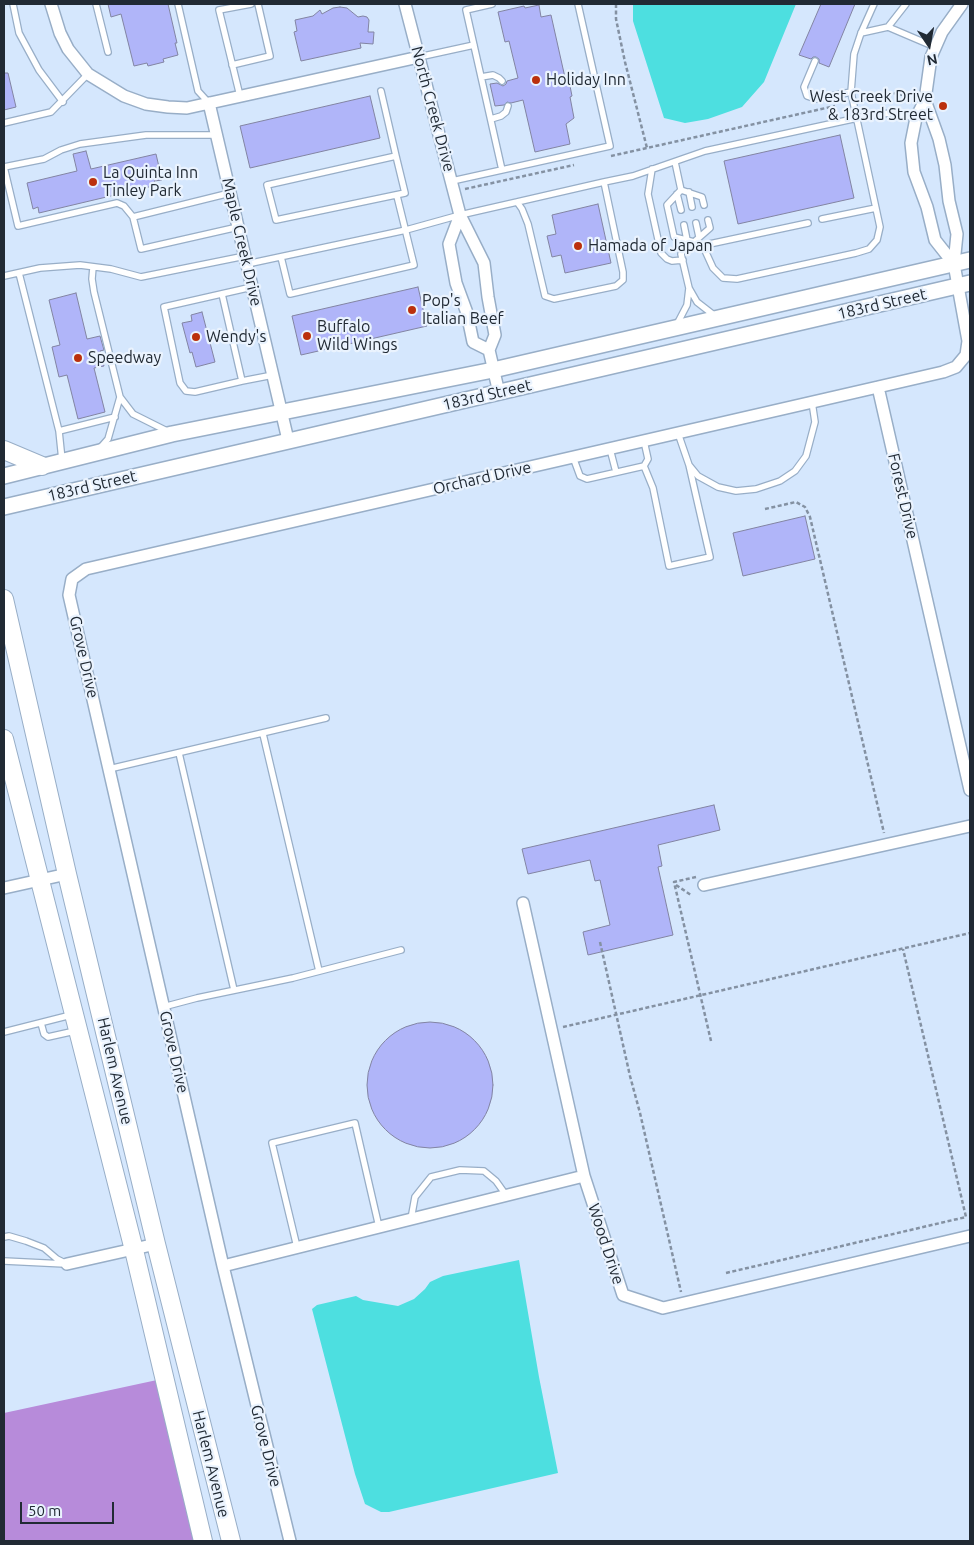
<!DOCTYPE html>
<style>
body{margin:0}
#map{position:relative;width:974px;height:1545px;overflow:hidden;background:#d5e7fd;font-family:Ubuntu,sans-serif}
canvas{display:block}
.frame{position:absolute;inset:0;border:5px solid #212a34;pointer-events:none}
.north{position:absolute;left:904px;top:20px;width:50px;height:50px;-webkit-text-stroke:4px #eaf3fe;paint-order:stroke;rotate:168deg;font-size:14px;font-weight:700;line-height:20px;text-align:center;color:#212a34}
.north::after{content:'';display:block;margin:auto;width:18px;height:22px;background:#212a34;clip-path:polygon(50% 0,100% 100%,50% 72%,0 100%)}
.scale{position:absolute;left:20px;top:1502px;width:94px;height:22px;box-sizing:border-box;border:2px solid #212a34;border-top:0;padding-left:6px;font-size:15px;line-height:18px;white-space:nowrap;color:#212a34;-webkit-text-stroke:4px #eaf3fe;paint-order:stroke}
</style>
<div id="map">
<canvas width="974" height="1545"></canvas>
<div class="frame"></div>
<div class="north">N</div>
<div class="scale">50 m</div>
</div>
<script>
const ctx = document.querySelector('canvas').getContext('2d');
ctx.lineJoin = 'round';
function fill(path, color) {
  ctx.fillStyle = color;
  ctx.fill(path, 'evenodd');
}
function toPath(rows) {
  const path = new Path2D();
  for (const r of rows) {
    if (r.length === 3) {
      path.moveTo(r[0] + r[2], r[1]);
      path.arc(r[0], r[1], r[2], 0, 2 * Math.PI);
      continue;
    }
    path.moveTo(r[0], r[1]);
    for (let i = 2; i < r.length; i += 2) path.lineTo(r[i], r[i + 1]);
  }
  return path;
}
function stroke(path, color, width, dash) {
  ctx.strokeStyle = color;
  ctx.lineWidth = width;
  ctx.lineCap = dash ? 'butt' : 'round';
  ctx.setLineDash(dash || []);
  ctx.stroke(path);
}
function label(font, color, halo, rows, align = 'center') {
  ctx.font = font + ' Ubuntu,sans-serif';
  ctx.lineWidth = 4.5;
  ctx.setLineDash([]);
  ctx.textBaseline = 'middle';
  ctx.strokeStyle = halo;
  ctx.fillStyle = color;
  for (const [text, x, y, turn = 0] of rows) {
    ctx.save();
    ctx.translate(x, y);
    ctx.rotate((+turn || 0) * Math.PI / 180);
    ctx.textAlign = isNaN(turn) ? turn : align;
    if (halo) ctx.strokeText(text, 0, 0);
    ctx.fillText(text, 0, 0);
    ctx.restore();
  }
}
fill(toPath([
 [157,1380,196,1541,4,1541,4,1413]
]), '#b78bda');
fill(toPath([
 [633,4,796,4,764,82,742,107,708,119,685,123,664,118,633,21],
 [519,1260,539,1377,558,1473,389,1512,381,1512,365,1504,355,1474,312,1309,317,1305,356,1296,363,1300,398,1306,414,1299,425,1289,430,1282,443,1276]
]), '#4ddfe0');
const building = toPath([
 [108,4,168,4,177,43,175,43,178,55,163,59,164,62,148,66,147,63,134,66,121,14,111,17,108,4],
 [821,4,855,4,829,67,819,63,819,59,816,57,813,57,811,59,799,55,821,4],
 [539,5,541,17,551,15,566,82,569,81,572,96,570,97,574,118,566,124,570,144,535,152,523,100,511,103,507,102,504,105,495,106,490,84,497,83,503,86,506,84,507,81,518,78,509,41,505,42,498,12,524,6,525,8,539,5],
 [340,7,347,8,358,17,363,16,367,17,369,20,368,32,374,32,373,44,360,43,361,48,301,61,294,32,297,31,295,20,313,16,320,10,322,14,333,8,340,7],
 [4,73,8,73,16,107,4,110,4,73],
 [370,96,380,138,250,168,240,126,370,96],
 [840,135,854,198,738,224,724,161,840,135],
 [86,151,91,169,156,154,162,180,154,181,157,185,39,213,38,207,33,209,27,183,77,171,73,154,86,151],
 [598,204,611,263,565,273,561,255,552,257,547,236,556,234,552,215,598,204],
 [418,287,427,326,301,355,292,316,418,287],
 [76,293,87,339,100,336,104,350,100,351,104,366,94,368,105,412,78,419,67,375,59,377,52,347,60,345,49,300,76,293],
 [202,312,215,362,196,367,192,352,190,353,182,323,192,321,191,315,202,312],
 [805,516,815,559,743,576,733,533,805,516],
 [714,805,720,830,658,845,662,866,658,867,673,935,588,955,583,932,610,925,600,880,595,881,590,860,528,874,522,849,714,805],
 [430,1085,63]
]);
fill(building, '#b0b5f9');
stroke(building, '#8284a2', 1);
const lane = toPath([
 [13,4,19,33,39,70,63,102],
 [96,4,108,52],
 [178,4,198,91,209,103],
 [492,4,466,10,502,170],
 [888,27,906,4],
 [861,33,888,27,935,47],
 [419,57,474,45],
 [815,61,804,87,807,96,816,99,851,92],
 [232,65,270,56,258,4],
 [481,77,493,75,499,78,502,81],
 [381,91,396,156,405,193,276,220,267,185,396,156],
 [240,96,219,10,251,4],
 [491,119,501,116,506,112,508,106],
 [4,123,51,112,88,74],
 [675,162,681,190],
 [652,169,648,194,661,253,667,259,672,261,683,260],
 [452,181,610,146,578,4],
 [604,182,633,176,705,151,876,114,896,113,916,118],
 [681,190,667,205,674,237,694,242],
 [681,190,702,197,704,205],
 [689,192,692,207],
 [230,193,133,217,141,249,238,227],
 [677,194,681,210],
 [133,217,124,206,117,203,18,226,4,167,44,159,61,150,80,144,146,135,217,135],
 [822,219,876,208],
 [708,220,710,228,694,242,695,247,683,250,681,254,689,288,697,302,715,316],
 [696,223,699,237],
 [684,225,687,240],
 [700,246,808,223],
 [703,246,713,268,723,278,737,279,856,253,869,249,877,240,880,227,851,92,854,54,861,33,874,4],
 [281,257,290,294,414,265,397,196],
 [247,264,406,230,460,215,517,202,522,209,528,224,545,296,554,299,616,286,623,280,623,272,604,182,517,202],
 [93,267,92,279,94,292,120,397,133,414,167,431],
 [19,273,59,431,62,460],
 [4,276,40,268,80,265,111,269,141,277,245,256],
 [222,294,242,381,195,392,186,391,180,383,164,307,252,287],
 [676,326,687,305,689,288],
 [242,381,273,375],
 [59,431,115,417],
 [678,433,689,465,698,476,718,487,736,491,756,489,780,481,795,471,806,456,815,422,812,402],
 [100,448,108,439,120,397],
 [610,449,616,472],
 [573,457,580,476,587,479,644,466,648,459,644,441],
 [644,466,653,488,669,566,710,557,689,465],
 [263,734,319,971],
 [179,753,234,990],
 [109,769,326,718],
 [163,1007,197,998,293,978,401,950],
 [41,1023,44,1034,48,1037,75,1031],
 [4,1032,71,1015],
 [411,1219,415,1197,431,1177,460,1170,484,1171,496,1181,506,1195],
 [4,1237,9,1236,26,1241,44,1248,57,1259,67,1264],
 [297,1247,272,1143,355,1123,379,1227],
 [4,1261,65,1264]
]);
const street = toPath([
 [51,4,60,33,68,49,88,74,124,96,146,104,168,107,187,108,419,57],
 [405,4,460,215,484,263,488,297,495,335,489,350,499,393],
 [925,100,939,139,945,165,949,201,957,234,954,264,968,341,966,355,956,367,943,372,878,387,970,790],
 [209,103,288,440],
 [460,215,449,244,456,283,467,313,473,342,489,350],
 [954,264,935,240,927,207,914,172,911,143,916,118,925,100,931,57,942,32,962,4],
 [704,885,970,826],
 [4,888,67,874],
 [523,903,584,1176,623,1295,663,1308,970,1236],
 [67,1264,156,1244],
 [223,1266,584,1176],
 [290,1541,223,1266,69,595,72,579,86,569,878,387]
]);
const secondary = toPath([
 [4,476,172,434,493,370,970,260],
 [4,507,970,283]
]);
const primary = toPath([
 [4,450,42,466],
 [4,599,67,874,156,1244,231,1541],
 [4,739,134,1250,203,1541]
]);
stroke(lane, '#98aec7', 8);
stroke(street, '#98aec7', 14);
stroke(secondary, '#98aec7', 18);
stroke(primary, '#98aec7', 20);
stroke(toPath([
 [616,4,616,19,625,62,647,148],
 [862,100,893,93,913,97],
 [611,156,835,106],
 [465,189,574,165],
 [765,509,796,502,805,507,810,517,884,833],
 [696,877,674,882,711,1041],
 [676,885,691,895],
 [600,942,630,1076,640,1113,681,1292],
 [563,1027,970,933],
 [726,1273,966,1217,903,949]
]), '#8491a2', 2.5, [4, 2.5]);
stroke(lane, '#fff', 5.5);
stroke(street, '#fff', 11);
stroke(secondary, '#fff', 15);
stroke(primary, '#fff', 18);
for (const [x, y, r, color] of [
 [536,80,5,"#bb300d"],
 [943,106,5,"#bb300d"],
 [93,182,5,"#bb300d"],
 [578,246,5,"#bb300d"],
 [412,310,5,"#bb300d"],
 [307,336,5,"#bb300d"],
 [196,337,5,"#bb300d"],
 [78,358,5,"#bb300d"]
]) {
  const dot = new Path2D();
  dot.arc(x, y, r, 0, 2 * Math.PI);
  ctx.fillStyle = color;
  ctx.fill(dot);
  stroke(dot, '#eaf3fe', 2);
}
label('16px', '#212a34', '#eaf3fe', [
 ["Holiday Inn",546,80],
 ["West Creek Drive",933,97,"right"],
 ["& 183rd Street",933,115,"right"],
 ["La Quinta Inn",103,173],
 ["Tinley Park",103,191],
 ["Hamada of Japan",588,246],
 ["Pop's",422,301],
 ["Italian Beef",422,319],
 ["Buffalo",317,327],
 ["Wild Wings",317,345],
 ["Wendy's",206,337],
 ["Speedway",88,358]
], 'left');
label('16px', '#212a34', '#eaf3fe', [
 ["North Creek Drive",433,109,75],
 ["Maple Creek Drive",242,242,77],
 ["183rd Street",882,304,-13],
 ["183rd Street",487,395,-13],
 ["Orchard Drive",482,478,-13],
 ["183rd Street",92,486,-13],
 ["Forest Drive",903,496,77],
 ["Grove Drive",84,657,77],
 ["Grove Drive",174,1052,77],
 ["Harlem Avenue",115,1071,77],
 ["Wood Drive",606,1244,72],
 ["Grove Drive",266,1446,76],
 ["Harlem Avenue",211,1464,76]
]);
</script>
